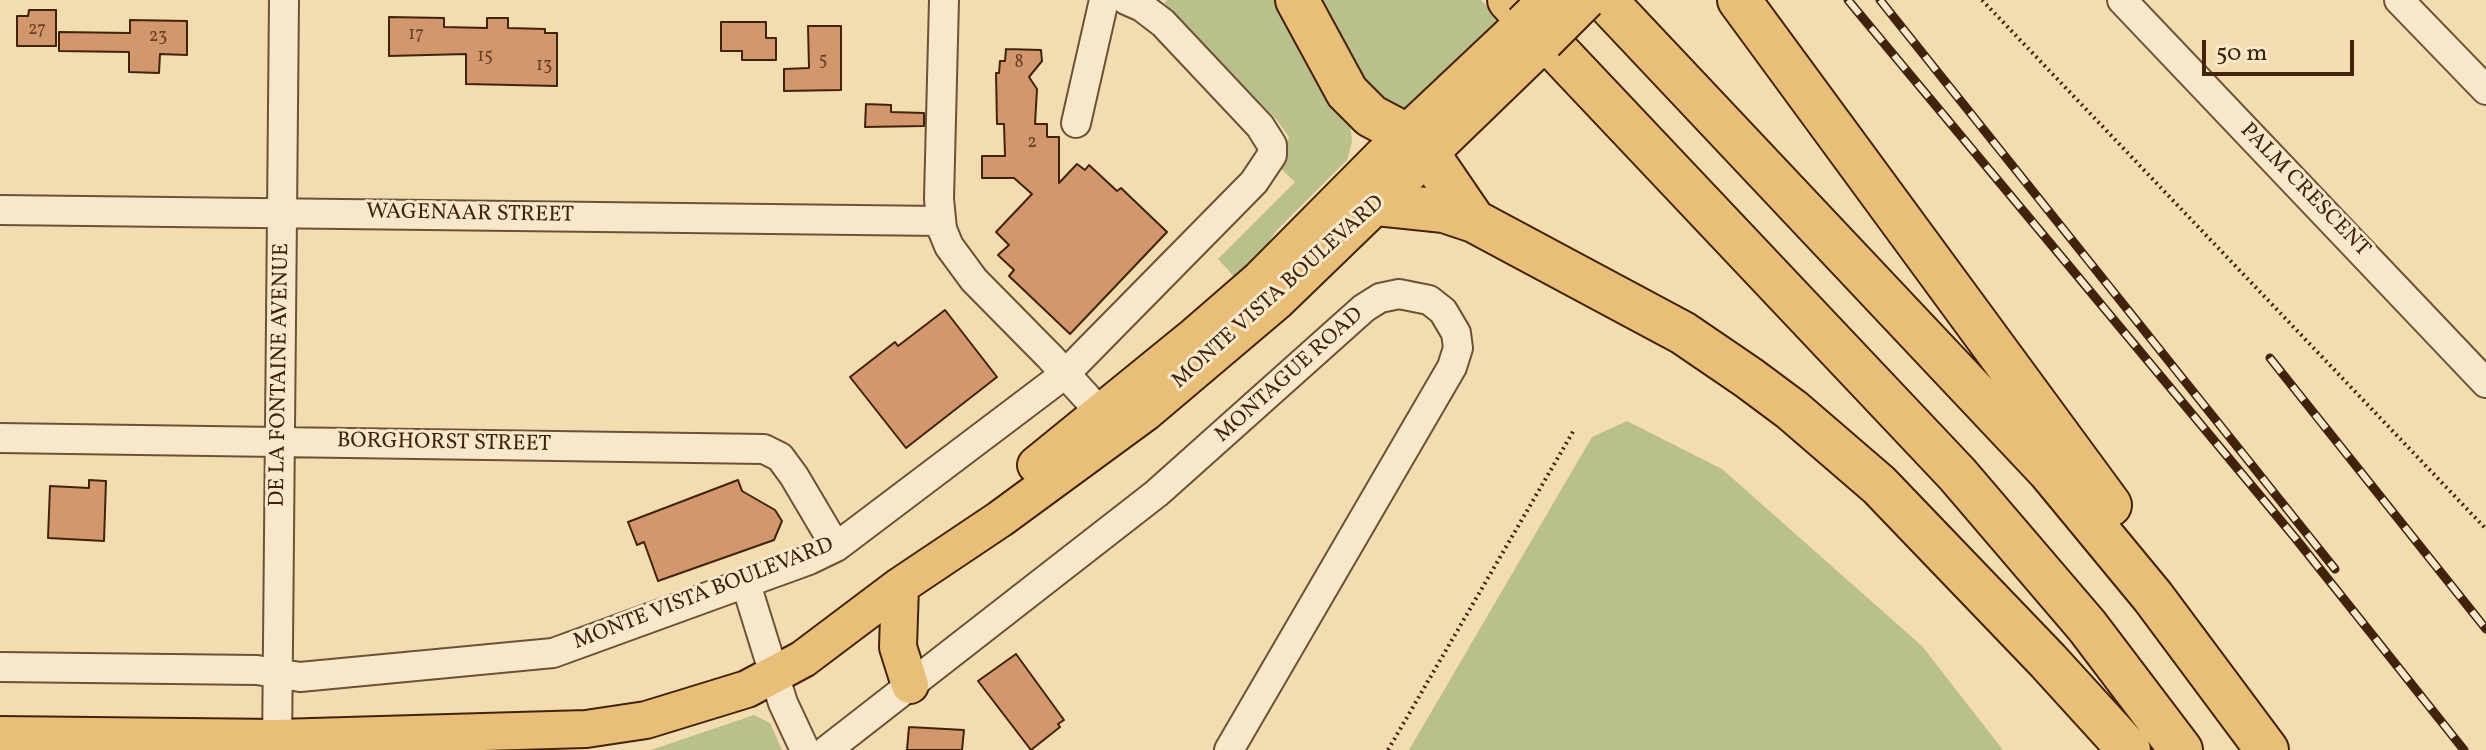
<!DOCTYPE html>
<style>
body{margin:0}
#map{position:relative;width:2486px;height:750px;overflow:hidden;background:#f2dcb0;font-family:Vollkorn,serif}
canvas{display:block}
.scale{position:absolute;left:2202px;top:40px;width:152px;height:36px;box-sizing:border-box;border:4px solid #41230b;border-top:0;padding-left:10px;font-size:24px;line-height:28px;white-space:nowrap;color:#41230b;-webkit-text-stroke:6px #f7e8cc;paint-order:stroke}
</style>
<div id="map">
<canvas width="2486" height="750"></canvas>
<div class="scale">50 m</div>
</div>
<script>
const ctx = document.querySelector('canvas').getContext('2d');
ctx.lineJoin = 'round';
function fill(path, color) {
  ctx.fillStyle = color;
  ctx.fill(path, 'evenodd');
}
function toPath(rows) {
  const path = new Path2D();
  for (const r of rows) {
    path.moveTo(r[0], r[1]);
    for (let i = 2; i < r.length; i += 2) path.lineTo(r[i], r[i + 1]);
  }
  return path;
}
function stroke(path, color, width, dash) {
  ctx.strokeStyle = color;
  ctx.lineWidth = width;
  ctx.lineCap = dash ? 'butt' : 'round';
  ctx.setLineDash(dash || []);
  ctx.stroke(path);
}
function label(font, color, halo, rows, align = 'center') {
  ctx.font = font + ' Vollkorn,serif';
  ctx.lineWidth = 6;
  ctx.setLineDash([]);
  ctx.textBaseline = 'middle';
  ctx.strokeStyle = halo;
  ctx.fillStyle = color;
  for (const [text, x, y, turn = 0] of rows) {
    ctx.save();
    ctx.translate(x, y);
    ctx.rotate((+turn || 0) * Math.PI / 180);
    ctx.textAlign = isNaN(turn) ? turn : align;
    if (halo) ctx.strokeText(text, 0, 0);
    ctx.fillText(text, 0, 0);
    ctx.restore();
  }
}
fill(toPath([
 [1167,0,1284,0,1350,122,1352,142,1347,160,1276,231,1251,271,1239,282,1218,259,1295,182,1280,168,1289,137,1276,119,1164,3],
 [1308,0,1481,0,1501,20,1400,116,1385,117],
 [1627,421,1722,469,1922,646,2003,750,1409,750,1592,437],
 [754,715,770,723,782,750,651,750]
]), '#bac08c');
const building = toPath([
 [29,10,56,10,56,46,17,46,17,16,28,16,29,10],
 [389,17,444,18,444,27,487,28,487,18,508,18,508,28,545,29,545,33,557,33,557,86,466,84,466,54,389,56,389,17],
 [130,20,187,21,187,55,160,54,159,73,129,72,129,52,59,51,59,32,130,33,130,20],
 [721,22,766,22,766,38,776,38,776,60,742,60,742,51,721,51,721,22],
 [808,26,841,26,841,90,784,91,784,69,809,68,808,26],
 [1006,49,1041,50,1042,61,1029,77,1037,89,1035,124,1047,124,1047,137,1059,137,1059,183,1077,164,1085,170,1089,165,1117,191,1121,188,1167,232,1070,334,1009,276,1014,270,998,255,1009,245,996,232,1032,194,1014,178,982,178,982,156,1005,156,1004,124,997,124,996,73,999,73,1000,61,1005,61,1006,49],
 [866,104,891,105,891,112,924,113,924,126,865,127,866,104],
 [945,310,997,377,906,448,850,377,895,342,898,346,945,310],
 [89,480,106,481,104,541,48,538,50,486,89,488,89,480],
 [738,480,742,491,775,510,782,521,774,540,658,581,644,542,637,545,628,522,738,480],
 [1016,654,1064,720,1058,724,1060,727,1031,750,978,681,1016,654],
 [909,727,964,730,962,750,907,750,909,727]
]);
fill(building, '#d3976e');
stroke(building, '#41230b', 2);
const minor = toPath([
 [944,0,939,199,942,229,949,246,974,280,1050,357,1101,413,1118,417],
 [2122,0,2486,383],
 [2399,0,2486,90],
 [1076,123,1104,0],
 [0,210,941,221],
 [0,438,764,449,780,457,794,476,836,547],
 [746,584,783,703,805,750],
 [0,667,257,670,300,677,553,653,809,560,836,547,1065,374,1254,182,1272,155,1272,145,1260,126,1163,23,1142,7,1126,0],
 [277,750,284,0],
 [827,750,1157,493,1364,308,1380,298,1399,294,1429,300,1443,311,1456,333,1458,348,1452,367,1229,750]
]);
const major = toPath([
 [1036,465,1192,338,1260,279,1383,155,1523,23],
 [900,586,898,647,910,685],
 [0,735,278,738,586,729,646,720,747,689,803,659,900,586,1000,519,1146,412,1276,302,1545,42]
]);
const highway = toPath([
 [1297,0,1347,92,1371,116,1405,134,1429,155,1474,221],
 [1509,0,1957,474,2087,626,2181,750],
 [1605,0,2049,471,2153,597,2267,750],
 [1739,0,2110,505],
 [1377,204,1444,211,1474,221,1683,333,1749,378,1792,410,1879,485,2048,661,2129,750]
]);
stroke(minor, '#6d5134', 32);
stroke(major, '#41230b', 40);
stroke(highway, '#41230b', 46);
stroke(toPath([
 [1982,0,2486,529],
 [1388,750,1574,430]
]), '#41230b', 4, [2, 4]);
stroke(minor, '#f7e8cc', 28);
stroke(major, '#e9be78', 36);
stroke(highway, '#e9be78', 42);
const rail = toPath([
 [1848,0,2296,539,2464,750],
 [1880,0,2335,569],
 [2270,358,2486,629]
]);
stroke(rail, '#41230b', 9);
stroke(rail, '#f7e8cc', 6, [18]);
const majorBridge = toPath([
 [1523,23,1546,0],
 [1545,42,1587,0]
]);
stroke(majorBridge, '#41230b', 40, []);
stroke(majorBridge, '#e9be78', 36);
label('18px', '#664024', null, [
 ["27",37,31],
 ["17",416,36],
 ["23",158,38],
 ["15",485,58],
 ["5",823,62],
 ["8",1019,64],
 ["13",544,67],
 ["2",1032,144]
]);
label('22px', '#41230b', '#f7e8cc', [
 ["PALM CRESCENT",2304,191,46],
 ["WAGENAAR STREET",470,215,1],
 ["MONTE VISTA BOULEVARD",1279,293,-42],
 ["DE LA FONTAINE AVENUE",281,375,-89],
 ["MONTAGUE ROAD",1290,376,-42],
 ["BORGHORST STREET",444,444,1],
 ["MONTE VISTA BOULEVARD",704,595,-21]
]);
</script>
